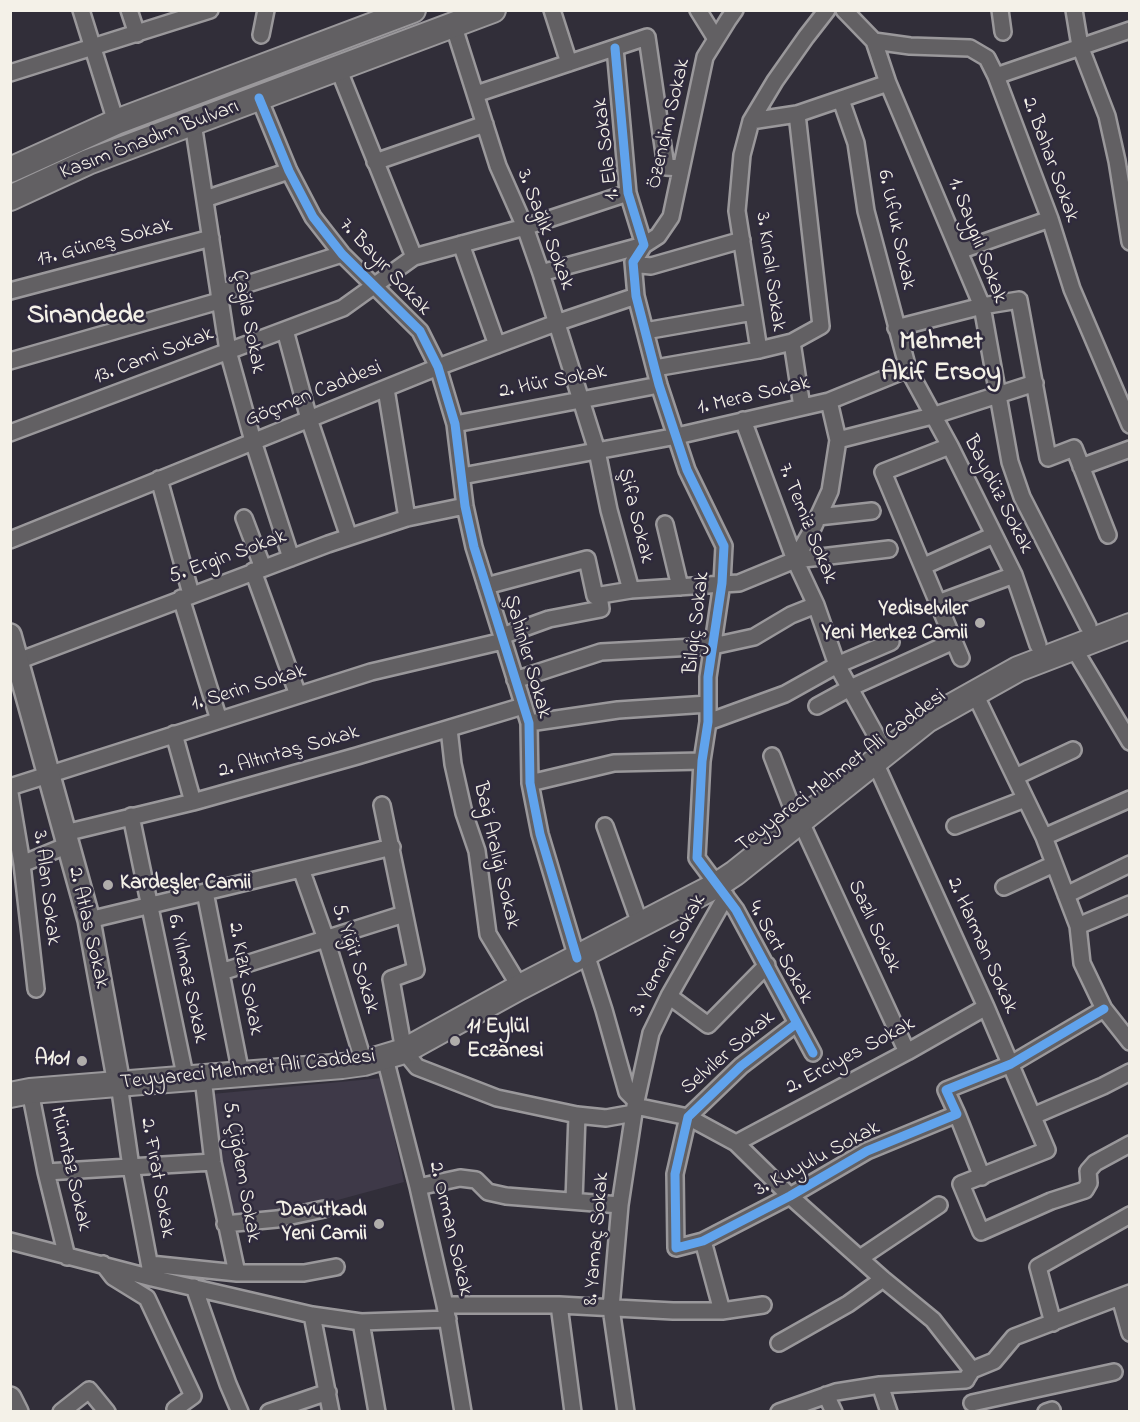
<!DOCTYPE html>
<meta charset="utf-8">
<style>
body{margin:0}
#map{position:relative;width:1140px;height:1422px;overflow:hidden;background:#312e39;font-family:"Indie Flower",sans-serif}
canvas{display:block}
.frame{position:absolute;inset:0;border:12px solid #f4f1e8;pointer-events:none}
</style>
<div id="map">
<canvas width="1140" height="1422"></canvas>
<div class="frame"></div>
</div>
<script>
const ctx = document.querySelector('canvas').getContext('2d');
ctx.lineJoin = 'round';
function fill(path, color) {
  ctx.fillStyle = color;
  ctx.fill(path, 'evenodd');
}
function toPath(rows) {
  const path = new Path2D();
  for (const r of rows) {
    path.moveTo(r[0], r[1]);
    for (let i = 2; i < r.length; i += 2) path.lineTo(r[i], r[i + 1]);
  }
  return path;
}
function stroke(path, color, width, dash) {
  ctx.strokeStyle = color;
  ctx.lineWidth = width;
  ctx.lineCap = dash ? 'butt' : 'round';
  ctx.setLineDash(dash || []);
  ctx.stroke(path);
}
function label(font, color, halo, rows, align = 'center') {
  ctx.font = font + ' "Indie Flower",sans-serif';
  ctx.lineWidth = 5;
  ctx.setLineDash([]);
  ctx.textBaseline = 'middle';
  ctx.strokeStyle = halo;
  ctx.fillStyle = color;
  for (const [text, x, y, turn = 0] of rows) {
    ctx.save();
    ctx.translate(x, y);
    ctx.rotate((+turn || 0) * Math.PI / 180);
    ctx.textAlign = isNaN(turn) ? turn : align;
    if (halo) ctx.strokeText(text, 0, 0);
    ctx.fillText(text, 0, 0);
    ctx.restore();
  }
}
fill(toPath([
 [382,1078,404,1182,323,1204,229,1218,212,1094]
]), '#3e3948');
const street = toPath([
 [81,10,116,122],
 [129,10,137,34],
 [552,10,569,63],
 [698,10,716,39],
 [844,10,874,41,910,46,970,48,987,58,996,76,1050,219,1072,289,1130,425],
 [1000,10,1003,32],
 [1074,10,1080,46,1107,116,1117,161,1130,242],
 [453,24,498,166,525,227,541,273,597,451,609,510,631,590],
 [261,35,266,10],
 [874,41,888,83,982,306,1010,462,1022,497,1088,626],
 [615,48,628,193,644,245,633,262,636,296,659,385,687,470,724,546,722,583,708,677,708,722,702,761,697,858,736,910,813,1053],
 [338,68,414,257],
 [10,73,210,10],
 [996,76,1130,30],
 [476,94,647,37,666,167,681,168],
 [259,98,289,171,313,217,342,254,420,331,438,367,455,424,465,506,474,547,529,723,530,783,540,834,577,958],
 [841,100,856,143,866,211,908,369,950,446,1014,575,1038,645],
 [751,121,797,114,888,83],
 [193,123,228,351,253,441,291,558],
 [375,162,485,124],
 [205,199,289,171],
 [461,244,497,345],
 [959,251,1050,219],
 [633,262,641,265,651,266,742,240],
 [541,273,644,245,658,236,671,217,705,57,728,20,735,10],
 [10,291,211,238],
 [219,293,342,254],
 [896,328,982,306,1019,300,1048,458,1074,448,1108,535],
 [285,330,309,419,349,537],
 [645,331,753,312],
 [792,342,802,407],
 [759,350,737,211,742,155,751,121,775,81,806,37,827,10],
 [10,361,219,301],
 [655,368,759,350,792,342,821,326,797,114],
 [386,389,407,518],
 [743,420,795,560,816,605,837,665,878,739],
 [455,424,659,385],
 [10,433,343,308,414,257,525,227,628,193],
 [838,440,932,416,1035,383],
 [950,446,883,472,961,658],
 [1081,467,1130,449],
 [462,476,677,436,829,401,908,369],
 [159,479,191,594],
 [818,517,872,511],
 [244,518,263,568],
 [665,524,680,587],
 [10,540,438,367,556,323,636,296],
 [795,560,812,530,830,491,838,440,829,401],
 [924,566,994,535],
 [253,571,298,695],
 [486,586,587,559,595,596,631,590,739,583,795,560,889,549],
 [181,598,219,720],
 [938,603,1014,575],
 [502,636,549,619,601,609,599,595],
 [1073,647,1130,742],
 [10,664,328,544,407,518,465,506],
 [515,680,601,652,713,646,754,637,791,615,816,605],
 [974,692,1044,837,1078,926,1082,963,1104,1009,1130,1042],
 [817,706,850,688,954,641],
 [708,722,785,694,837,665,891,642],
 [529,723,618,710,708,704],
 [449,729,453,764,464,813,477,851,488,934,520,987],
 [174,734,193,802],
 [772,756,792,808],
 [874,760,986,1007,1047,1150,961,1184,981,1232,1051,1201,1085,1190,1089,1183,1088,1171,1095,1163,1130,1144],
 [1015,777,1073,750],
 [530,783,614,763,702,761],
 [10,787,371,672,503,641],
 [10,793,22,864,36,989],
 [382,805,416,970,391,979,404,1051,417,1067,497,1098,577,1115,606,1118,634,1113],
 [131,816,186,1080],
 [800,820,907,1052],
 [605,826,639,921],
 [955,826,1025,799],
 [65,833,193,802,357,756,523,706],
 [1044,837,1130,799],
 [22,864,68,845],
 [301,869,326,939,364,1063],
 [1004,887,1054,864],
 [205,892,241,1074],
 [1066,895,1130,864],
 [89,920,392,847],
 [1078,926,1130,904],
 [586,954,604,1010,627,1092,636,1101],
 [221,972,404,914],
 [669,996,708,1025,767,965],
 [797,1023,741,1066,688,1117,675,1174,676,1248,703,1241,790,1196,867,1151,957,1114,946,1090,1011,1064,1104,1009],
 [385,1058,418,1187,445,1305,463,1412],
 [203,1078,213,1162,237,1273],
 [119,1084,131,1167,152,1278],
 [30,1091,46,1172,67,1257],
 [635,1106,688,1117,736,1143,790,1196,883,1279,933,1320,972,1370],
 [957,1114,982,1177],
 [1033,1116,1103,1086,1130,1072],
 [736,1143,907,1052,986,1007],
 [46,1172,213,1162],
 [418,1187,460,1178,476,1180,488,1192,506,1196,620,1205],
 [574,1201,577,1115],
 [225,1224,277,1219,324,1209],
 [10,1241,152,1278,312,1315,361,1322,448,1319],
 [703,1241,722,1311],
 [860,1258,939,1205],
 [103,1264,113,1277,147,1298,193,1396,175,1409],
 [150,1264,237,1273,304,1273,336,1267],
 [194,1287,228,1384,240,1412],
 [1120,1298,1130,1333],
 [445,1305,559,1305,673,1311,722,1311,763,1305],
 [559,1305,573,1412],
 [312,1315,331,1412],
 [361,1322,377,1412],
 [1053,1323,1038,1267,1130,1215],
 [779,1343,848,1304,883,1279],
 [967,1378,972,1370,994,1361,1014,1337,1130,1293],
 [880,1385,889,1412],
 [826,1395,834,1412],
 [972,1403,1114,1372],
 [61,1412,89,1390,107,1412],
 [269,1412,328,1392],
 [626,1412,611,1308,620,1205,635,1106,651,1033,669,996,726,896],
 [779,1412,836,1392,880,1385,966,1380],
 [1046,1412,1052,1410]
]);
const secondary = toPath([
 [10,635,89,920,119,1084],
 [10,1398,17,1412]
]);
const primary = toPath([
 [10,170,116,122,413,10],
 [10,198,88,162,493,10],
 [10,1095,30,1091,342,1066,364,1063,404,1051,520,987,717,885,735,873,927,720,1018,669,1130,626]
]);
stroke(street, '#9a989b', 20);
stroke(secondary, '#9a989b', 26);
stroke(primary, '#9a989b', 28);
stroke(street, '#626063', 15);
stroke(secondary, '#626063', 21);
stroke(primary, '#626063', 24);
stroke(toPath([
 [615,48,628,193,644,245,633,262,636,296,659,385,687,470,724,546,722,583,708,677,708,722,702,761,697,858,736,910,813,1053],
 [259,98,289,171,313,217,342,254,420,331,438,367,455,424,465,506,474,547,529,723,530,783,540,834,577,958],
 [797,1023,741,1066,688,1117,675,1174,676,1248,703,1241,790,1196,867,1151,957,1114,946,1090,1011,1064,1104,1009]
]), '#60a3ed', 9);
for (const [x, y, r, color] of [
 [980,623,6,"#b0adab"],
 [108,885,6,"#b0adab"],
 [455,1041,6,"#b0adab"],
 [82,1061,6,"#b0adab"],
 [379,1224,6,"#b0adab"]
]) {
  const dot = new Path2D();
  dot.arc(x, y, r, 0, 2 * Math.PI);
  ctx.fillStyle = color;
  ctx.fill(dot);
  stroke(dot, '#2f2a3d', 2);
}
label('21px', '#f4f1e8', '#2f2a3d', [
 ["Özendim Sokak",670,124,-77],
 ["Kasım Önadım Bulvarı",150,141,-21],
 ["1. Ela Sokak",608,149,-97],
 ["2. Bahar Sokak",1049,160,70],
 ["3. Sağlık Sokak",544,230,69],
 ["6. Ufuk Sokak",895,230,78],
 ["1. Saygılı Sokak",976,241,69],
 ["17. Güneş Sokak",105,244,-15],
 ["7. Bayır Sokak",384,268,47],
 ["3. Kınalı Sokak",769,272,82],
 ["Çağla Sokak",247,322,79],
 ["13. Cami Sokak",154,357,-21],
 ["2. Hür Sokak",553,383,-11],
 ["Göçmen Caddesi",314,395,-22],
 ["1. Mera Sokak",754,397,-13],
 ["Baydüz Sokak",997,495,63],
 ["Şifa Sokak",634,516,76],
 ["7. Temiz Sokak",806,524,68],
 ["5. Ergin Sokak",228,558,-20],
 ["Bilgiç Sokak",698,623,-83],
 ["Şahinler Sokak",526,657,74],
 ["1. Serin Sokak",249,689,-17],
 ["2. Altıntaş Sokak",289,753,-16],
 ["Teyyareci Mehmet Ali Caddesi",842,772,-37],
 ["Bağ Aralığı Sokak",495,856,77],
 ["3. Alan Sokak",45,888,83],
 ["Sazlı Sokak",873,927,65],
 ["2. Atlas Sokak",87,928,77],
 ["2. Harman Sokak",981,946,66],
 ["4. Sert Sokak",779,953,61],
 ["3. Yemeni Sokak",669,956,-61],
 ["5. Yiğit Sokak",354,959,72],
 ["6. Yılmaz Sokak",186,979,78],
 ["2. Kızık Sokak",244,979,79],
 ["Selviler Sokak",729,1054,-41],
 ["2. Erciyes Sokak",851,1057,-28],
 ["Teyyareci Mehmet Ali Caddesi",248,1071,-6],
 ["3. Kuyulu Sokak",818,1160,-28],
 ["Mümtaz Sokak",69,1169,77],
 ["5. Çiğdem Sokak",240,1172,80],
 ["2. Fırat Sokak",156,1178,80],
 ["2. Orman Sokak",449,1229,77],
 ["8. Yamaç Sokak",598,1239,-85]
]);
label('bold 21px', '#f4f1e8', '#2f2a3d', [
 ["Yediselviler",968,611],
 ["Yeni Merkez Camii",968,635],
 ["Kardeşler Camii",120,885,"left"],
 ["11 Eylül",467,1029,"left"],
 ["Eczanesi",467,1053,"left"],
 ["A101",70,1061],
 ["Davutkadı",367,1212],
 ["Yeni Camii",367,1236]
], 'right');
label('bold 27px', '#f4f1e8', '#2f2a3d', [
 ["Sinandede",86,318],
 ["Mehmet",941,344],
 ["Akif Ersoy",941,375]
]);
</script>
